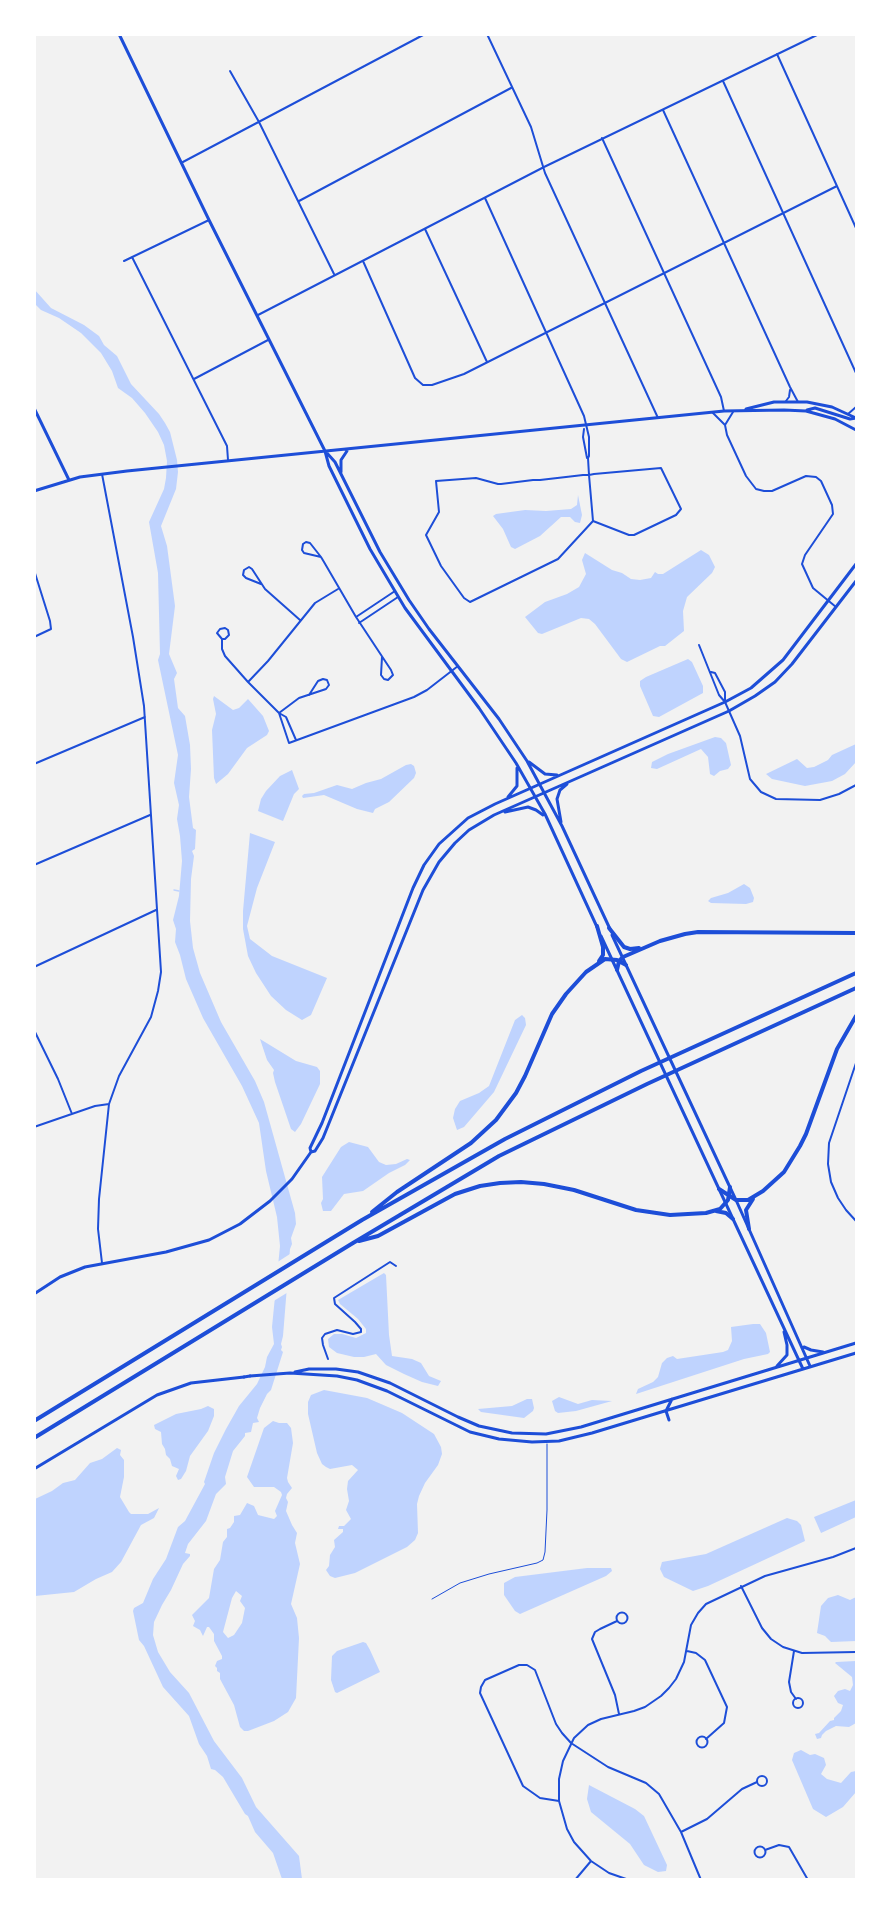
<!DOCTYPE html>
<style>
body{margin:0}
#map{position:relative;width:891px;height:1914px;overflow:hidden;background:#f2f2f2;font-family:"Varela Round",sans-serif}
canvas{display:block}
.frame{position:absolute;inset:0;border:36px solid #fff;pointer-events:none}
</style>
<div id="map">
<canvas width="891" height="1914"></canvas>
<div class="frame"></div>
</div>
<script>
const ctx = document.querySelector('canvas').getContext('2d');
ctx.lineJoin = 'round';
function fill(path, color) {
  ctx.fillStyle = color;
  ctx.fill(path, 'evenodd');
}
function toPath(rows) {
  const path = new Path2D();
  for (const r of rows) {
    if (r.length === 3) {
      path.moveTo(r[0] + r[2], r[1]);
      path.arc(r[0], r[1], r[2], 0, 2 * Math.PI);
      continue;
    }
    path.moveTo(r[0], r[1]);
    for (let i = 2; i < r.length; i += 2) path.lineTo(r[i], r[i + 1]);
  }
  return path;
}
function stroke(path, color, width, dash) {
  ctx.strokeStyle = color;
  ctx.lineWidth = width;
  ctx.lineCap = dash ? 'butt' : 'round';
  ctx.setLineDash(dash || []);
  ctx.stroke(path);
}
fill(toPath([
 [34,289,51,308,84,325,99,336,104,345,117,356,131,384,159,414,165,423,170,432,177,460,178,472,176,489,161,526,167,546,175,606,169,654,177,673,174,679,178,708,185,716,190,745,191,769,189,797,193,828,196,830,195,849,192,851,194,856,191,879,190,921,193,948,200,973,221,1022,255,1081,264,1102,295,1213,296,1224,291,1238,292,1244,290,1249,283,1336,281,1344,282,1347,281,1350,283,1352,271,1390,267,1394,260,1408,257,1418,259,1422,253,1423,251,1432,245,1433,245,1436,233,1451,225,1477,226,1484,216,1494,206,1521,188,1544,185,1553,190,1554,190,1556,183,1564,171,1590,162,1605,154,1622,153,1635,158,1652,170,1672,189,1693,214,1741,242,1778,256,1807,299,1856,302,1879,282,1879,273,1853,255,1832,248,1816,245,1814,223,1777,215,1770,211,1769,207,1756,199,1744,189,1716,163,1687,144,1646,139,1640,133,1611,134,1608,143,1603,153,1579,166,1559,178,1527,185,1521,205,1484,204,1482,214,1453,226,1429,239,1406,257,1384,265,1367,267,1357,274,1344,272,1327,280,1246,277,1217,266,1171,259,1123,242,1086,203,1018,186,979,180,955,175,942,176,929,173,920,179,896,182,861,180,836,177,819,179,805,174,783,178,755,158,660,160,654,158,573,149,522,164,489,166,478,167,461,164,445,158,432,145,413,132,398,118,388,112,371,101,353,81,333,59,318,41,310,35,304],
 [578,495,582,515,580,523,575,522,570,517,561,517,540,536,515,549,511,547,503,529,493,516,496,514,525,510,546,511,571,509,577,505],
 [701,550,709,555,715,567,712,573,687,597,683,611,684,631,665,646,660,646,627,662,621,659,595,624,589,619,581,618,542,634,538,633,525,617,545,602,567,594,579,587,586,574,582,560,585,553,612,570,622,573,631,579,640,580,651,578,655,572,658,574,663,574],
 [688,659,692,662,703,686,703,693,659,717,653,716,640,686,640,681,646,677],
 [214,696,233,710,239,708,248,699,263,716,269,731,267,735,247,748,228,774,216,784,214,778,212,730,216,714,213,699],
 [715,737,721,738,726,743,731,765,728,769,720,771,714,776,710,774,708,757,701,749,657,769,651,768,652,762,668,754],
 [856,744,856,762,845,774,832,781,805,786,772,779,766,774,797,759,807,768,814,767,828,760,832,755],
 [406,765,411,764,414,766,416,773,414,778,389,802,375,809,373,813,357,809,324,795,303,798,302,796,304,794,314,793,337,785,352,789,366,783,381,779],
 [292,770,299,789,294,794,283,821,258,811,261,799,266,791,280,776],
 [250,833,275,842,257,888,247,926,250,939,272,956,327,978,311,1015,302,1020,286,1010,271,996,256,973,248,956,243,929,243,911],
 [744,884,750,888,754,898,753,902,746,904,711,903,708,901,711,898,728,893],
 [522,1015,525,1018,526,1025,494,1092,464,1127,457,1130,453,1118,455,1109,460,1101,479,1093,489,1086,515,1020],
 [260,1039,296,1061,317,1067,320,1071,320,1084,301,1124,295,1132,291,1129,275,1082,273,1073,274,1070,267,1060],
 [349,1142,368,1147,379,1162,386,1165,396,1164,407,1159,410,1160,405,1165,389,1173,363,1191,344,1194,331,1211,323,1211,321,1203,323,1199,322,1177,341,1147],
 [384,1273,386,1275,389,1335,392,1356,412,1359,421,1363,429,1376,441,1381,438,1386,422,1382,404,1374,386,1365,376,1354,364,1357,354,1357,337,1353,329,1347,328,1339,334,1334,342,1334,356,1338,366,1333,366,1329,358,1319,340,1304,338,1300],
 [753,1324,760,1324,766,1333,770,1352,768,1354,744,1359,636,1394,638,1389,653,1382,658,1377,662,1363,667,1358,673,1356,677,1359,723,1352,728,1350,732,1341,731,1327],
 [324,1390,367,1398,402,1413,434,1434,441,1447,442,1454,438,1465,425,1483,419,1496,417,1504,418,1533,415,1540,407,1547,355,1573,335,1578,330,1576,326,1570,329,1566,330,1555,335,1547,334,1540,343,1532,343,1529,338,1529,339,1526,344,1526,351,1519,346,1510,349,1501,347,1489,348,1481,358,1470,352,1465,330,1469,326,1467,322,1464,317,1453,308,1414,308,1402,311,1395],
 [559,1397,578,1404,592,1400,612,1401,576,1411,558,1413,555,1411,552,1401],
 [527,1399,532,1399,534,1408,533,1411,524,1418,481,1412,478,1409,512,1406],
 [208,1406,214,1409,214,1416,208,1431,190,1456,186,1471,181,1479,178,1480,176,1476,179,1469,172,1466,170,1459,166,1455,165,1449,162,1444,161,1432,155,1429,154,1425,176,1414,201,1409],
 [273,1421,279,1423,287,1423,291,1428,293,1443,287,1478,288,1482,292,1488,287,1494,286,1498,288,1502,286,1511,292,1525,297,1533,295,1543,300,1564,291,1604,297,1618,299,1638,296,1698,288,1712,274,1721,248,1731,244,1731,240,1727,234,1705,220,1679,220,1673,217,1671,217,1668,215,1666,217,1661,222,1659,222,1656,214,1641,214,1634,209,1627,207,1627,203,1636,200,1630,193,1626,195,1621,192,1615,209,1598,214,1569,220,1560,223,1542,227,1537,227,1529,230,1528,234,1522,234,1516,240,1515,247,1503,254,1506,258,1515,274,1519,277,1516,275,1511,282,1495,281,1492,274,1487,254,1487,247,1477,264,1428],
 [236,1591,242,1596,240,1601,245,1608,242,1623,234,1635,228,1638,223,1632,232,1598],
 [117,1448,121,1450,120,1455,124,1460,124,1477,120,1497,129,1512,131,1514,148,1514,159,1508,154,1518,141,1525,121,1562,112,1572,96,1579,74,1592,35,1596,35,1499,52,1491,63,1483,75,1480,90,1463,102,1459],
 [856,1500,856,1517,821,1533,814,1517],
 [787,1518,797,1521,801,1525,805,1541,708,1586,693,1591,664,1577,660,1569,662,1562,706,1554],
 [587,1568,611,1568,612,1571,606,1576,520,1614,515,1611,504,1595,504,1583,515,1577],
 [838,1595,850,1600,856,1597,856,1641,831,1642,825,1636,817,1633,821,1606,828,1598],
 [363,1642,366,1643,370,1650,380,1672,337,1693,335,1692,331,1680,332,1656,337,1651],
 [856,1661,856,1723,849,1727,836,1726,826,1731,822,1735,821,1738,817,1739,815,1734,819,1733,830,1721,834,1720,834,1718,841,1711,843,1705,838,1703,834,1696,838,1691,845,1689,850,1691,853,1685,852,1677,835,1663,836,1662],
 [801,1750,810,1755,815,1754,824,1758,826,1765,821,1774,827,1779,841,1783,851,1772,856,1771,856,1792,843,1807,826,1817,813,1809,792,1760,794,1753],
 [589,1785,635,1809,644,1816,667,1865,666,1871,658,1872,644,1865,630,1844,591,1812,587,1799]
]), '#bfd3fe');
fill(toPath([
 [293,1252,290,1291,272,1302,276,1263]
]), '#f2f2f2');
stroke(toPath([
 [174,890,179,891]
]), '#bfd3fe', 1.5);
stroke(toPath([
 [432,1599,460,1583,489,1574,537,1563,543,1560,545,1552,547,1510,547,1444]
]), '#1d4ed8', 1);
stroke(toPath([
 [487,34,531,127,545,173,658,418],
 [777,54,856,228],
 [230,71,259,122,334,274],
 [723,81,856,373],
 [663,110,790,387,798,402],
 [602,138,721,397,724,411],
 [181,163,425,34],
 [485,198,584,416,589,437,589,456,588,458,589,475,593,521,558,559,470,602,464,598,441,566,426,535,439,512,436,481,476,478,498,484,501,484,533,480,540,480,566,477,583,475,589,475,594,474,661,468,681,509,676,515,634,535,629,535,593,521],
 [299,201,511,88],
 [425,229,487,362],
 [132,257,227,446,228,460],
 [124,261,209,220],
 [363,261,415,378,423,385,432,385,464,374,837,186],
 [258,315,544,167,819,34],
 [194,379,268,340],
 [786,401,789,397,790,390],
 [712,412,725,425,727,435,746,476,756,489,764,491,772,491,806,476,816,477,821,481,832,505,833,514,805,555,802,564,813,588,836,607],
 [848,414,856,407],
 [725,425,733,412],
 [584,429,583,437,587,458],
 [102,474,133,637,144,706,161,972,158,991,151,1017,119,1076,109,1104,99,1199,98,1229,102,1263],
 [321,557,304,553,302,550,303,544,306,542,310,543,321,557,324,562,356,617,391,670,393,675,388,680,384,679,381,675,382,657],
 [34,570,50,621,51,629,34,637],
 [261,584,246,578,243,575,244,570,249,567,252,569,265,589,300,620],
 [356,617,395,591],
 [359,623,398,597],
 [222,639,225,639,229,635,228,630,225,628,220,629,217,633,222,639,222,649,225,656,248,682,279,713,286,717,296,740],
 [699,645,719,695,725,702,740,736,750,779,761,792,776,799,820,800,839,794,856,785],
 [711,672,715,673,725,692,725,700],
 [249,681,268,661,315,603,338,589],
 [279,713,289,743,414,697,427,690,458,666],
 [279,713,299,698,326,689,329,685,327,680,323,679,318,681,309,695],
 [34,764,145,717],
 [34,865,150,815],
 [34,967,156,910],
 [34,1030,58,1079,72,1114],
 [856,1063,829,1143,828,1164,831,1182,838,1198,846,1210,856,1221],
 [34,1127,95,1106,109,1104],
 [328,1359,323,1345,322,1338,325,1334,337,1330,353,1334,361,1332,361,1329,355,1322,335,1304,334,1298,390,1262,396,1266],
 [741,1586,762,1628,771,1639,783,1647,802,1653,856,1652],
 [622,1618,5.5],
 [617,1621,600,1629,595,1632,592,1639,615,1695,619,1714],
 [687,1651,696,1653,705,1660,727,1707,724,1723,706,1739],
 [794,1651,789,1682,791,1692,796,1699],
 [798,1703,5],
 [702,1742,5.5],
 [762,1781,5],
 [559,1801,540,1798,523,1786,480,1693,481,1687,485,1680,519,1665,527,1665,535,1670,556,1724,562,1733,571,1743,608,1767,646,1783,659,1794,681,1832,701,1880],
 [681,1832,707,1819,742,1789,757,1782],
 [760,1852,5.5],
 [765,1850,779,1845,789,1847,808,1880],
 [575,1880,591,1861],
 [629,1880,609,1873,591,1861,574,1842,567,1829,559,1801,559,1779,563,1761,574,1738,588,1725,601,1719,634,1711,645,1707,661,1696,669,1688,676,1679,684,1662,691,1625,698,1613,706,1604,765,1576,833,1557,856,1548]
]), '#1d4ed8', 2);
stroke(toPath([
 [736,1200,810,1366],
 [726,1204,803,1369],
 [804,1347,811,1350,823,1352],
 [777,1366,787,1355,787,1345,784,1332],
 [295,1372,309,1369,336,1369,358,1372,390,1383,458,1417,479,1426,512,1433,546,1434,581,1427,856,1343],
 [250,1376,290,1373,337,1376,357,1380,387,1391,470,1432,499,1439,532,1442,559,1441,592,1433,856,1353],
 [669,1420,666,1411,672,1399],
 [34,1469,157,1395,191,1383,244,1377]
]), '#1d4ed8', 3);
stroke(toPath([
 [119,34,209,220,325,451,329,466,370,549,405,608,479,708,516,763,545,814,597,927],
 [34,408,69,480],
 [746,409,774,402,807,402,832,407,856,418],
 [807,410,815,408,850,419,856,418],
 [326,452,335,462,380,552,409,600,429,629,499,719,527,761,562,826,610,929],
 [341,472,341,460,347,451],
 [34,491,80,477,127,471,724,411,784,410,806,411,835,419,856,430],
 [529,762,545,774,557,775],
 [508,797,517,786,517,768],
 [505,812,528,807,536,810,543,815],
 [561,822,557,799,560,790,567,784],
 [612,935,735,1198],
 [601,936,726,1204],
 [311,1152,310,1148,322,1123,413,888,424,865,439,844,468,818,495,804,725,702,751,688,783,660,856,564],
 [34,1294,60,1277,85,1267,166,1252,209,1240,240,1224,270,1201,292,1179,311,1152,315,1151,323,1138,423,890,439,862,455,843,469,830,494,815,729,711,755,696,775,682,792,664,856,581],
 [244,1377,250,1376]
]), '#1d4ed8', 3);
stroke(toPath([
 [597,926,603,947,603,955,599,961],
 [609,928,624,947,630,949,639,948],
 [617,970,619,961,623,957,660,941,685,934,698,932,856,933],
 [719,1189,736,1200,748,1200,763,1191,784,1172,800,1146,806,1134,837,1049,856,1016],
 [716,1211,726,1213,733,1219],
 [372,1212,397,1192,471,1143,496,1120,516,1093,525,1076,552,1014,566,994,586,972,605,959,617,960,626,965],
 [749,1229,746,1210,753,1199],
 [359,1241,378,1236,455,1194,480,1186,500,1183,521,1182,544,1184,574,1190,636,1210,670,1215,706,1213,720,1209,728,1200,730,1187],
 [34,1421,362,1220,505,1139,641,1071,856,973],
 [34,1438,353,1243,499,1156,647,1084,856,988]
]), '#1d4ed8', 4);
</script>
